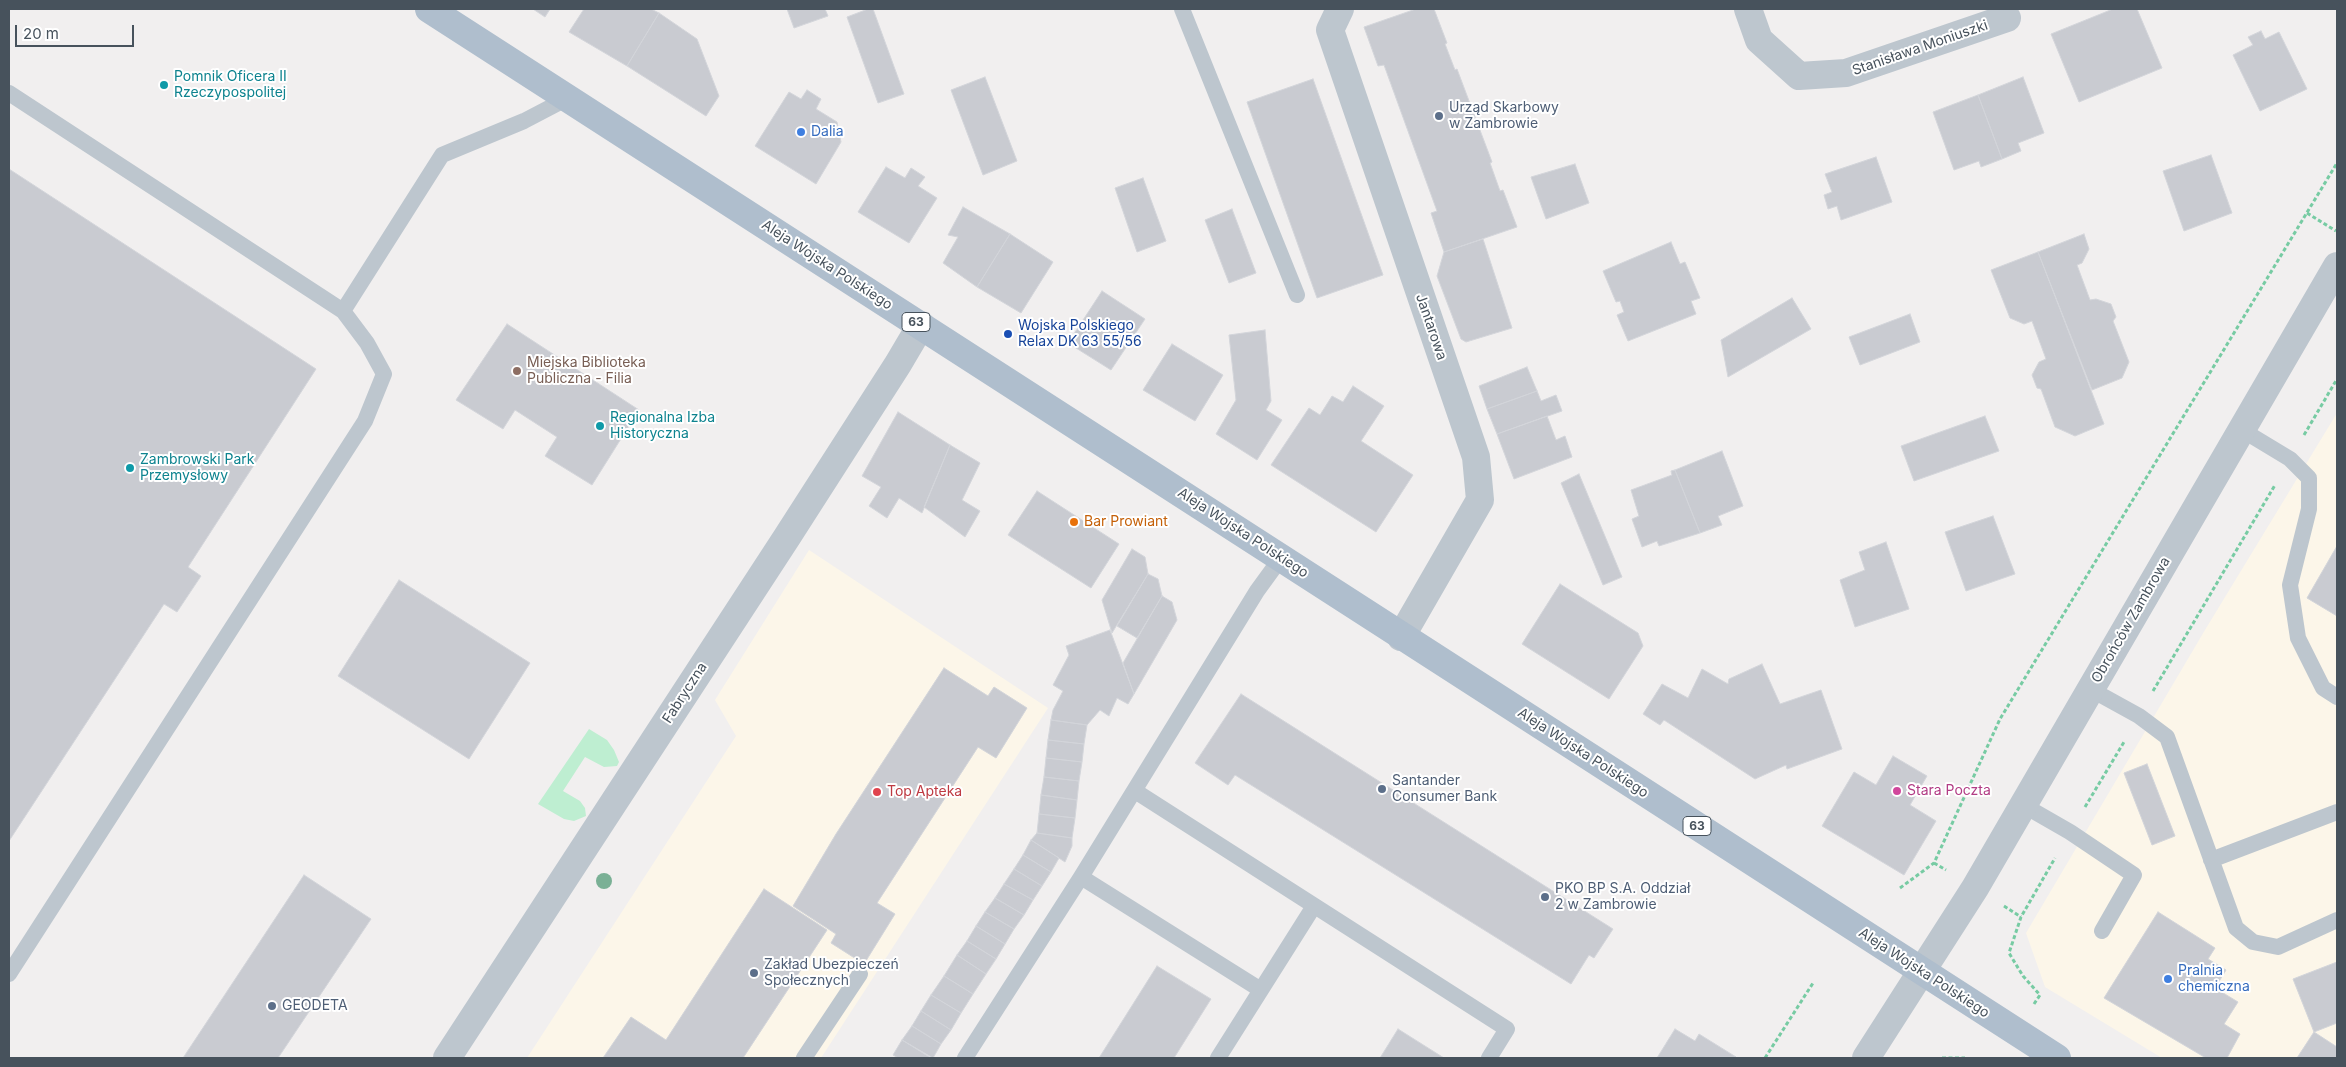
<!DOCTYPE html>
<meta charset="utf-8">
<style>
body{margin:0}
#map{position:relative;width:2346px;height:1067px;overflow:hidden;background:#f1efef;font-family:Inter,sans-serif}
canvas{display:block}
.frame{position:absolute;inset:0;border:10px solid #47525c;pointer-events:none}
.scale{position:absolute;left:15px;top:25px;width:119px;height:22px;box-sizing:border-box;border:2px solid #47525c;border-top:0;padding-left:6px;font-size:15px;line-height:18px;white-space:nowrap;color:#47525c;-webkit-text-stroke:4px #fff;paint-order:stroke}
</style>
<div id="map">
<canvas width="2346" height="1067"></canvas>
<div class="frame"></div>
<div class="scale">20 m</div>
</div>
<script>
const ctx = document.querySelector('canvas').getContext('2d');
ctx.lineJoin = 'round';
function fill(path, color) {
  ctx.fillStyle = color;
  ctx.fill(path, 'evenodd');
}
function toPath(rows) {
  const path = new Path2D();
  for (const r of rows) {
    path.moveTo(r[0], r[1]);
    for (let i = 2; i < r.length; i += 2) path.lineTo(r[i], r[i + 1]);
  }
  return path;
}
function stroke(path, color, width, dash) {
  ctx.strokeStyle = color;
  ctx.lineWidth = width;
  ctx.lineCap = dash ? 'butt' : 'round';
  ctx.setLineDash(dash || []);
  ctx.stroke(path);
}
function label(font, color, halo, rows, align = 'center') {
  ctx.font = font + ' Inter,sans-serif';
  ctx.lineWidth = 4;
  ctx.setLineDash([]);
  ctx.textBaseline = 'middle';
  ctx.strokeStyle = halo;
  ctx.fillStyle = color;
  for (const [text, x, y, turn = 0] of rows) {
    ctx.save();
    ctx.translate(x, y);
    ctx.rotate((+turn || 0) * Math.PI / 180);
    ctx.textAlign = isNaN(turn) ? turn : align;
    if (halo) ctx.strokeText(text, 0, 0);
    ctx.fillText(text, 0, 0);
    ctx.restore();
  }
}
fill(toPath([
 [2337,413,2337,1058,2162,1058,2045,987,2026,933,2205,630],
 [809,550,1048,708,821,1058,527,1058,736,736,715,700]
]), '#fcf6e9');
fill(toPath([
 [589,729,607,740,614,750,619,762,617,766,604,767,585,757,563,791,580,801,585,808,586,816,574,821,564,819,538,804]
]), '#beeed1');
const building = toPath([
 [533,9,550,9,545,17,533,9],
 [584,9,651,9,659,13,627,66,569,32,584,9],
 [787,9,825,9,828,16,794,28,787,9],
 [868,9,873,9,904,94,878,103,847,17,868,9],
 [1416,9,1434,9,1447,43,1445,44,1455,70,1457,69,1492,162,1490,163,1500,191,1503,190,1517,227,1444,252,1431,213,1437,211,1384,65,1378,66,1364,27,1416,9],
 [2113,9,2137,9,2162,68,2079,102,2051,34,2113,9],
 [659,13,697,39,719,96,706,116,627,66,659,13],
 [2261,31,2265,39,2279,32,2307,89,2260,111,2233,55,2253,45,2248,37,2261,31],
 [985,77,1017,161,983,175,951,90,985,77],
 [2023,77,2044,133,2018,143,2021,151,2002,159,1978,95,2023,77],
 [1313,79,1383,275,1317,298,1247,102,1313,79],
 [807,90,821,99,816,109,837,122,841,142,816,184,755,146,789,92,801,99,807,90],
 [1978,95,2002,159,1981,167,1979,161,1954,170,1933,112,1978,95],
 [2211,155,2232,213,2184,231,2163,171,2211,155],
 [1876,157,1892,202,1841,220,1837,206,1828,209,1824,195,1832,192,1825,174,1876,157],
 [1575,164,1589,203,1546,219,1531,177,1575,164],
 [886,167,905,178,911,168,925,177,918,186,937,198,909,243,858,212,886,167],
 [9,169,316,369,188,567,201,576,177,612,164,604,9,841,9,169],
 [1143,178,1166,241,1137,252,1115,188,1143,178],
 [963,207,1010,234,977,287,943,263,958,237,948,235,963,207],
 [1232,209,1256,273,1229,283,1205,220,1232,209],
 [1010,234,1053,262,1021,313,977,287,1010,234],
 [2084,234,2089,249,2082,263,2077,265,2090,300,2096,299,2111,304,2116,317,2113,321,2129,362,2122,378,2092,390,2038,252,2084,234],
 [1483,239,1512,328,1466,342,1461,339,1437,276,1444,252,1483,239],
 [1671,242,1680,264,1685,262,1700,298,1691,301,1696,314,1628,341,1617,315,1624,312,1620,301,1616,302,1603,271,1671,242],
 [2038,252,2104,424,2075,436,2055,427,2041,389,2037,388,2032,375,2039,362,2046,359,2032,321,2024,324,2010,318,1991,270,2038,252],
 [1102,291,1145,319,1111,370,1068,343,1102,291],
 [1792,298,1811,329,1728,377,1721,340,1792,298],
 [1910,314,1920,342,1860,365,1849,337,1910,314],
 [507,324,639,410,592,485,545,456,557,437,515,410,503,429,456,400,507,324],
 [1265,330,1271,401,1266,410,1282,420,1257,460,1216,434,1236,400,1229,335,1265,330],
 [1172,344,1223,375,1195,421,1143,390,1172,344],
 [1527,367,1537,391,1487,409,1479,386,1527,367],
 [1353,386,1384,406,1361,441,1413,475,1376,532,1271,465,1309,408,1320,415,1332,396,1343,402,1353,386],
 [1537,391,1541,401,1556,395,1562,411,1497,434,1487,409,1537,391],
 [898,412,950,445,922,513,899,498,887,518,869,506,881,487,862,476,898,412],
 [1547,416,1556,440,1565,436,1572,457,1514,479,1497,434,1547,416],
 [1985,416,1999,451,1914,481,1901,446,1985,416],
 [950,445,980,463,962,500,980,511,965,537,924,507,950,445],
 [1722,451,1743,506,1718,516,1722,525,1700,533,1675,470,1722,451],
 [1675,470,1700,533,1659,546,1657,541,1642,547,1632,519,1639,516,1631,490,1672,475,1671,471,1675,470],
 [1579,474,1622,577,1603,585,1561,483,1579,474],
 [1037,491,1119,544,1091,588,1008,535,1037,491],
 [1993,516,2015,574,1966,591,1945,532,1993,516],
 [1886,542,1909,609,1855,627,1840,580,1865,570,1859,552,1886,542],
 [2337,546,2337,616,2307,598,2337,546],
 [1132,549,1145,557,1148,574,1112,633,1102,600,1132,549],
 [1148,574,1158,579,1162,596,1137,638,1117,626,1148,574],
 [399,580,530,663,469,759,338,676,399,580],
 [1560,584,1638,633,1643,646,1609,699,1522,644,1560,584],
 [1162,596,1172,602,1177,620,1134,694,1123,663,1162,596],
 [1110,630,1134,694,1128,704,1117,698,1109,716,1100,710,1087,725,1051,720,1053,710,1063,691,1053,685,1069,655,1066,646,1110,630],
 [1762,664,1780,704,1821,690,1842,749,1787,769,1786,765,1755,779,1664,720,1660,725,1643,714,1662,684,1688,698,1702,669,1728,684,1729,679,1762,664],
 [944,668,988,696,994,687,1027,708,996,758,978,747,877,903,895,914,864,964,831,943,836,934,793,906,836,834,944,668],
 [1241,694,1613,929,1594,958,1589,955,1571,984,1235,775,1228,785,1195,763,1241,694],
 [1051,720,1087,725,1084,744,1048,740,1051,720],
 [1048,740,1084,744,1082,762,1046,758,1048,740],
 [1893,756,1927,776,1910,805,1936,821,1904,875,1822,826,1854,772,1876,785,1893,756],
 [1046,758,1082,762,1079,781,1044,777,1046,758],
 [2147,764,2175,836,2152,845,2124,773,2147,764],
 [1044,777,1079,781,1077,800,1041,795,1044,777],
 [1041,795,1077,800,1075,818,1039,814,1041,795],
 [1039,814,1075,818,1072,838,1037,833,1039,814],
 [1037,833,1072,838,1072,846,1065,862,1031,840,1037,833],
 [1031,840,1059,858,1051,872,1023,855,1031,840],
 [1023,855,1051,872,1042,886,1014,869,1023,855],
 [1014,869,1042,886,1033,900,1004,884,1014,869],
 [304,875,371,919,278,1058,183,1058,304,875],
 [1004,884,1033,900,1024,915,995,898,1004,884],
 [764,889,827,930,743,1058,603,1058,631,1017,666,1040,764,889],
 [995,898,1024,915,1014,929,985,912,995,898],
 [985,912,1014,929,1005,944,976,926,985,912],
 [2158,912,2215,948,2208,959,2226,970,2215,988,2238,1002,2224,1024,2240,1034,2227,1058,2206,1058,2104,998,2158,912],
 [976,926,1005,944,996,959,967,941,976,926],
 [967,941,996,959,986,974,957,955,967,941],
 [957,955,986,974,973,994,944,976,957,955],
 [2337,962,2337,1023,2314,1032,2293,979,2337,962],
 [1157,966,1211,999,1174,1058,1099,1058,1157,966],
 [944,976,973,994,961,1013,931,995,944,976],
 [931,995,961,1013,951,1030,921,1011,931,995],
 [921,1011,951,1030,941,1044,912,1026,921,1011],
 [912,1026,941,1044,933,1058,902,1040,912,1026],
 [1398,1029,1444,1058,1380,1058,1398,1029],
 [1675,1029,1695,1041,1699,1034,1736,1057,1657,1058,1675,1029],
 [2314,1032,2337,1047,2337,1058,2297,1058,2314,1032],
 [902,1040,931,1058,898,1058,893,1055,902,1040]
]);
fill(building, '#c9cbd1');
stroke(building, '#d3d5da', 1);
stroke(toPath([
 [2307,213,2336,231],
 [2304,435,2337,379],
 [2153,691,2275,485],
 [2085,807,2124,742],
 [1934,863,1946,870],
 [1900,888,1934,863,2000,719,2337,163],
 [2004,906,2021,917],
 [2034,1004,2040,995,2023,976,2009,953,2021,917,2055,858],
 [1765,1058,1813,983],
 [1942,1058,1965,1058]
]), '#77cba3', 3, [4, 2.5]);
stroke(toPath([
 [1182,9,1297,295],
 [9,93,343,311,367,343,384,374,365,421,9,974],
 [343,311,442,155,524,121,568,98],
 [2242,430,2290,459,2309,478,2309,509,2290,585,2298,638,2323,688,2337,697],
 [2090,689,2139,716,2167,737,2236,928,2253,942,2278,947,2337,920],
 [1135,791,1507,1029,1489,1058],
 [2023,805,2070,832,2134,875,2102,931],
 [2211,860,2337,812],
 [1081,877,1261,990],
 [804,1058,860,974],
 [965,1058,1081,877,1257,591,1281,558],
 [1218,1058,1314,906]
]), '#bdc6ce', 16);
stroke(toPath([
 [1340,9,1330,30,1476,457,1480,500,1401,637],
 [1748,9,1759,40,1799,76,1846,73,2007,18],
 [447,1058,787,537,898,364,921,325]
]), '#bdc6ce', 28);
stroke(toPath([
 [1866,1058,1975,888,2337,266]
]), '#bdc6ce', 28);
stroke(toPath([
 [429,9,2057,1058]
]), '#afbecd', 28);
ctx.fillStyle = '#7ab095';
for (const [x, y] of [
 [604,881]
]) {
  ctx.beginPath();
  ctx.arc(x, y, 8, 0, 2 * Math.PI);
  ctx.fill();
}
for (const [x, y, r, color] of [
 [164,85,5,"#0f9aa8"],
 [1439,116,5,"#5c6f8a"],
 [801,132,5,"#3f7fe0"],
 [1008,334,5,"#1a4fb4"],
 [517,371,5,"#8d6e63"],
 [600,426,5,"#0f9aa8"],
 [130,468,5,"#0f9aa8"],
 [1074,522,5,"#e8710a"],
 [1382,789,5,"#5c6f8a"],
 [1897,791,5,"#d1479c"],
 [877,792,5,"#e0444e"],
 [1545,897,5,"#5c6f8a"],
 [754,973,5,"#5c6f8a"],
 [2168,979,5,"#3f7fe0"],
 [272,1006,5,"#5c6f8a"]
]) {
  const dot = new Path2D();
  dot.arc(x, y, r, 0, 2 * Math.PI);
  ctx.fillStyle = color;
  ctx.fill(dot);
  stroke(dot, '#fff', 2);
}
for (const [x, y, w] of [
 [916,322,28],
 [1697,826,28]
]) {
  const box = new Path2D();
  box.roundRect(x - w / 2, y - 9.5, w, 19, 4);
  ctx.fillStyle = '#fff';
  ctx.fill(box);
  stroke(box, '#47525c', 1);
}
label('bold 12px', '#47525c', null, [
 ["63",916,322],
 ["63",1697,826]
]);
label('14px', '#47525c', '#fff', [
 ["Stanisława Moniuszki",1920,48,-19],
 ["Aleja Wojska Polskiego",827,265,33],
 ["Jantarowa",1431,327,71],
 ["Aleja Wojska Polskiego",1243,533,33],
 ["Obrońców Zambrowa",2131,620,-60],
 ["Fabryczna",685,693,-57],
 ["Aleja Wojska Polskiego",1583,753,33],
 ["Aleja Wojska Polskiego",1924,973,33]
]);
label('14px', '#0d838f', '#fff', [
 ["Pomnik Oficera II",174,77],
 ["Rzeczypospolitej",174,93],
 ["Regionalna Izba",610,418],
 ["Historyczna",610,434],
 ["Zambrowski Park",140,460],
 ["Przemysłowy",140,476]
], 'left');
label('14px', '#4e5e75', '#fff', [
 ["Urząd Skarbowy",1449,108],
 ["w Zambrowie",1449,124],
 ["Santander",1392,781],
 ["Consumer Bank",1392,797],
 ["PKO BP S.A. Oddział",1555,889],
 ["2 w Zambrowie",1555,905],
 ["Zakład Ubezpieczeń",764,965],
 ["Społecznych",764,981],
 ["GEODETA",282,1006]
], 'left');
label('14px', '#366cbe', '#fff', [
 ["Dalia",811,132],
 ["Pralnia",2178,971],
 ["chemiczna",2178,987]
], 'left');
label('14px', '#164399', '#fff', [
 ["Wojska Polskiego",1018,326],
 ["Relax DK 63 55/56",1018,342]
], 'left');
label('14px', '#785e54', '#fff', [
 ["Miejska Biblioteka",527,363],
 ["Publiczna - Filia",527,379]
], 'left');
label('14px', '#c56008', '#fff', [
 ["Bar Prowiant",1084,522]
], 'left');
label('14px', '#b23c85', '#fff', [
 ["Stara Poczta",1907,791]
], 'left');
label('14px', '#be3a42', '#fff', [
 ["Top Apteka",887,792]
], 'left');
</script>
